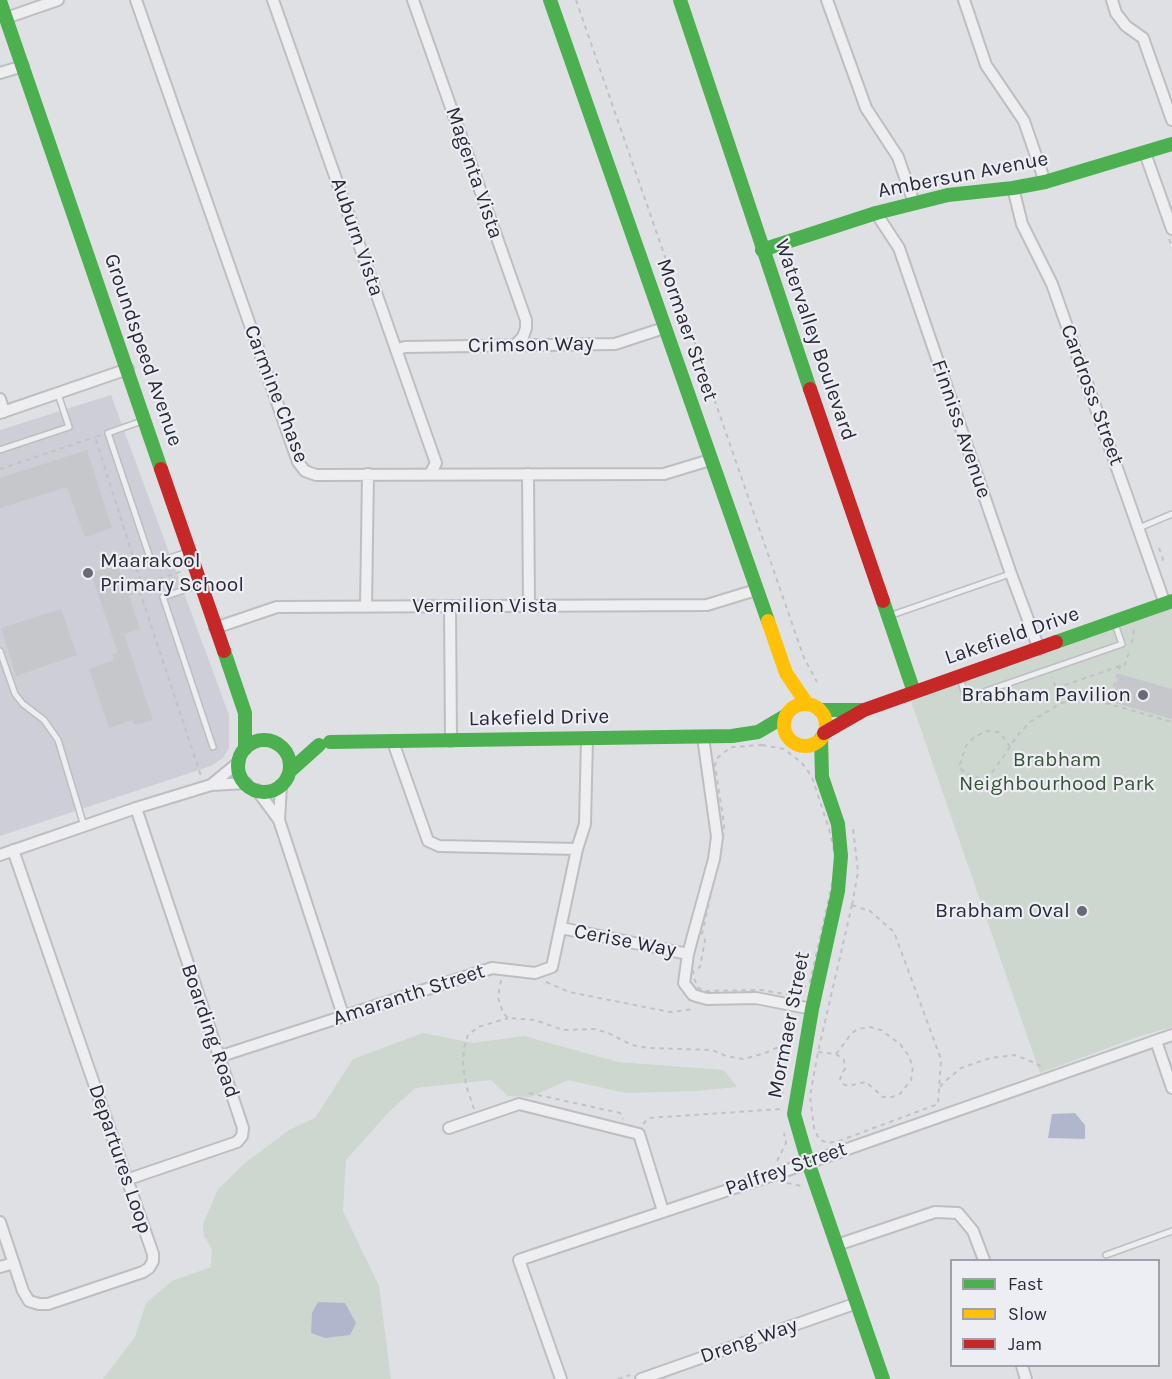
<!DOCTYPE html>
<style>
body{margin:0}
#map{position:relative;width:1172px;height:1379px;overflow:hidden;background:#dfe0e4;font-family:Karla,sans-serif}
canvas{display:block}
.legend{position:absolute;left:950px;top:1259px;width:210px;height:108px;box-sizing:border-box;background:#edeef3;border:2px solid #9fa0a9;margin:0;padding:8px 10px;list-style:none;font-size:18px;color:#292b3a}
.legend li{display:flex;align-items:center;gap:12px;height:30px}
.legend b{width:30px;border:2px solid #9fa0a9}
</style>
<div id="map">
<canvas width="1172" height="1379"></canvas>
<ul class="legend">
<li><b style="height:8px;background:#4caf50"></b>Fast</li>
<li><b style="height:8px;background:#ffc107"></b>Slow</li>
<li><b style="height:8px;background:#c62828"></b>Jam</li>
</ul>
</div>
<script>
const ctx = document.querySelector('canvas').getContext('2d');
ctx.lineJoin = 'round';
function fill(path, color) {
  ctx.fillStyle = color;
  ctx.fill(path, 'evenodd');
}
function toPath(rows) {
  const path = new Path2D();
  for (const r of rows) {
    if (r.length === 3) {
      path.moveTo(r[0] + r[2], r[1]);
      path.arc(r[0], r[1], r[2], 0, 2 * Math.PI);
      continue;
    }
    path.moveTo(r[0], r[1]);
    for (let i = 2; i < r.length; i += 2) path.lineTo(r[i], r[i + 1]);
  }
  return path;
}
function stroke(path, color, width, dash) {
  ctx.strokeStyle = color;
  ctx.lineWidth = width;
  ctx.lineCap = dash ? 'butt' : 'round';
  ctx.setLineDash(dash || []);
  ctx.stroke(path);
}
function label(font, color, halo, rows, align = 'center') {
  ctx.font = font + ' Karla,sans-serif';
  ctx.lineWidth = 4.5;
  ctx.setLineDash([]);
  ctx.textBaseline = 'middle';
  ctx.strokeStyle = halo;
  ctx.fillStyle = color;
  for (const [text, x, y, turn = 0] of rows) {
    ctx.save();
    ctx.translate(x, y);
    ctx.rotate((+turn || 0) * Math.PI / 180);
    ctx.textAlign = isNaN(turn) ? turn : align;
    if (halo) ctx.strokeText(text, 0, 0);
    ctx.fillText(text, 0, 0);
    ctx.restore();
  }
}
fill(toPath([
 [111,395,229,715,229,748,223,758,211,766,0,836,0,430]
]), '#cecfd6');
fill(toPath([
 [1172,607,1172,1027,1140,1036,1040,1073,911,701],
 [423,1033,473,1043,524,1036,618,1062,724,1070,737,1087,695,1091,626,1093,568,1080,531,1097,508,1096,491,1080,415,1088,388,1113,346,1160,343,1211,379,1286,391,1379,103,1379,135,1337,146,1303,172,1281,211,1267,212,1249,204,1236,203,1224,218,1189,245,1163,289,1130,315,1118,353,1059]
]), '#ced6d0');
fill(toPath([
 [1075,1113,1085,1125,1085,1139,1048,1138,1052,1114],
 [318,1302,345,1303,356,1323,350,1335,325,1338,311,1333,312,1313]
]), '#b0b7cc');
fill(toPath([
 [87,450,112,528,85,537,67,487,0,508,0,478],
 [117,564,123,580,131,578,136,593,129,596,140,629,124,634,153,720,135,725,132,720,109,728,89,669,114,660,112,654,118,653,91,573],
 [61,609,77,655,16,676,1,628],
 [1119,674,1172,689,1172,719,1112,702]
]), '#c5c7ca');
const lane = toPath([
 [142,421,108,433,152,564,187,552],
 [0,450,69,427,58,394],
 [1139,528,1172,514],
 [199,585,163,597,213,747],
 [889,616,1010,574],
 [0,651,15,694,23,704,44,720,58,740,84,826],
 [960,678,966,698,1122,644,1115,624],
 [1106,1255,1172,1231]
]);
const street = toPath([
 [136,0,298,462,305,471,316,475,664,474,710,460],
 [273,0,436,463,430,474],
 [413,0,526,320,526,328,523,337,515,345],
 [827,0,866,108,898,157,914,203],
 [964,0,986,65,1024,121,1045,182],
 [1112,0,1116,13,1126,26,1143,38,1172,120],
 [6,18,58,0],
 [0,73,23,66],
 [1145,153,1172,229],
 [1013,188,1022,224,1052,284,1165,604],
 [876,213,899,248,1011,574,1039,649],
 [396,350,405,347,615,344,664,328],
 [0,399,4,412],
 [0,413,128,369],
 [528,474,529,606],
 [450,606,451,741],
 [366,607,368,474],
 [215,628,277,607,707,605,756,590],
 [703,737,717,837,714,859,688,954,684,983,693,995,707,999,756,998,812,1009],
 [393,742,428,841,439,846,577,849],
 [211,785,239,762],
 [257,790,279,820,343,1015],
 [279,820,281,785],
 [0,855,136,808,211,785,246,783],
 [561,928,688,954],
 [1156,1041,1172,1088],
 [218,1057,492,968,535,973,552,967,577,849,585,824,587,739],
 [449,1128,519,1104,639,1134,663,1211],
 [126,1180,237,1142,242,1136,243,1128,136,808],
 [0,1222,23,1291,29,1301,39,1304,48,1304,143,1272,149,1268,153,1261,153,1254,13,850],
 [837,1245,935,1212,958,1213,973,1231,984,1260],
 [0,1267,14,1263],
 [1022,1366,1026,1379],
 [561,1379,519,1260,782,1172,1172,1035],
 [641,1379,857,1303]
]);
stroke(lane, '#bdbec2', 8);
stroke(street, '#bdbec2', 14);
stroke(toPath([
 [576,0,804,658,817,682],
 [1169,239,1172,248],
 [101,435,95,437,142,585,138,586,201,776],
 [0,469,95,437],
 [1159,548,1163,559,1162,562],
 [142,585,182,571],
 [1132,643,1134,629],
 [1056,688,1120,666],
 [1061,703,1083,699,1095,700,1172,722],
 [1109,704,1120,666,1124,667,1130,649],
 [762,745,784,749,802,763,812,777,829,829,835,855,834,875,810,982,801,990,790,995,761,990,706,991,698,988,694,978,693,971,700,967,705,940,702,934,723,840,724,824,715,766,716,759,731,747,762,745],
 [1010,747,1004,738,998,732,987,731,974,737,966,746,959,767,965,773,973,777,981,778,991,774,1010,747,1016,737,1030,722,1061,703,1052,677],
 [852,905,870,911,894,932,941,1059,938,1104,839,1141,827,1143,819,1139,814,1128,810,1096,818,1052,852,905],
 [852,905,858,872,853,828],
 [501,980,498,997,503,1013,508,1018,535,1020,563,1030,595,1029,608,1033,632,1045,649,1048,712,1050,726,1056,744,1059,765,1053,792,1041],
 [546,982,569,992,670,1012,695,1009],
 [818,1052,836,1054,844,1060,845,1068,840,1079,843,1084,848,1086,866,1082,883,1097,892,1097,900,1094,911,1080,913,1067,908,1055,900,1044,881,1030,870,1027,858,1029,852,1033,836,1054],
 [940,1087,943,1083,961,1068,990,1058,1015,1055,1035,1063,1042,1067],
 [529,1093,620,1113,623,1119],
 [782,1096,790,1042],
 [474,1109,466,1085,463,1065,464,1048,468,1035,478,1027,508,1018],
 [643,1124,649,1118,781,1109],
 [777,1161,786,1143,784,1133],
 [787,1183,802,1186],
 [618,1379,630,1375]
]), '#c1c1c6', 2, [4.5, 4.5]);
stroke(lane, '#eeeef1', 5);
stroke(street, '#eeeef1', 10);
stroke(toPath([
 [550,0,768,621],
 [680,0,810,389],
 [0,1,161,469],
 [762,250,876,213,948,195,1013,188,1045,182,1172,144],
 [883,601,914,692],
 [1056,642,1172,601],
 [224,651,245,713,245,749],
 [820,710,861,710],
 [821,738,822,777,838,824,841,856,838,891,812,1009,794,1114,808,1162,883,1379],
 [264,766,26],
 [330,742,732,736,758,732,785,716],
 [290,771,319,745]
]), '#4caf50', 14);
stroke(toPath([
 [768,621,786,673,807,704],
 [805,725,21]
]), '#ffc107', 14);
stroke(toPath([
 [810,389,883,601],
 [161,469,224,651],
 [824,733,864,710,1056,642]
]), '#c62828', 14);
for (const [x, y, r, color] of [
 [88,573,6,"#696a76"],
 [1143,695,6,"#696a76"],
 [1082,911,6,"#696a76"]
]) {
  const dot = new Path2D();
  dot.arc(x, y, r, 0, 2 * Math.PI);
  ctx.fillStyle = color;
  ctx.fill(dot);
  stroke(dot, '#edeef3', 2);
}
label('21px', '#292b3a', '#edeef3', [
 ["Magenta Vista",474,173,71],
 ["Ambersun Avenue",963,175,-11],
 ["Auburn Vista",357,237,71],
 ["Mormaer Street",687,330,71],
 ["Watervalley Boulevard",815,340,71],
 ["Crimson Way",531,345,-1],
 ["Groundspeed Avenue",143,350,71],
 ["Carmine Chase",276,394,69],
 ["Cardross Street",1092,395,70],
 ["Finniss Avenue",961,429,71],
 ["Vermilion Vista",485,606],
 ["Lakefield Drive",1012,636,-19],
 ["Lakefield Drive",539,718,-1],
 ["Cerise Way",625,941,11],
 ["Amaranth Street",409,995,-18],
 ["Mormaer Street",789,1025,-79],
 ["Boarding Road",210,1031,71],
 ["Departures Loop",120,1159,71],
 ["Palfrey Street",786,1169,-19],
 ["Dreng Way",749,1341,-19]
]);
label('21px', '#292b3a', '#edeef3', [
 ["Maarakool",100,561,"left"],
 ["Primary School",100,585,"left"],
 ["Brabham Pavilion",1131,695],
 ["Brabham Oval",1070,911]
], 'right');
label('21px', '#385439', '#edeef3', [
 ["Brabham",1057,760],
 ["Neighbourhood Park",1057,784]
]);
</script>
